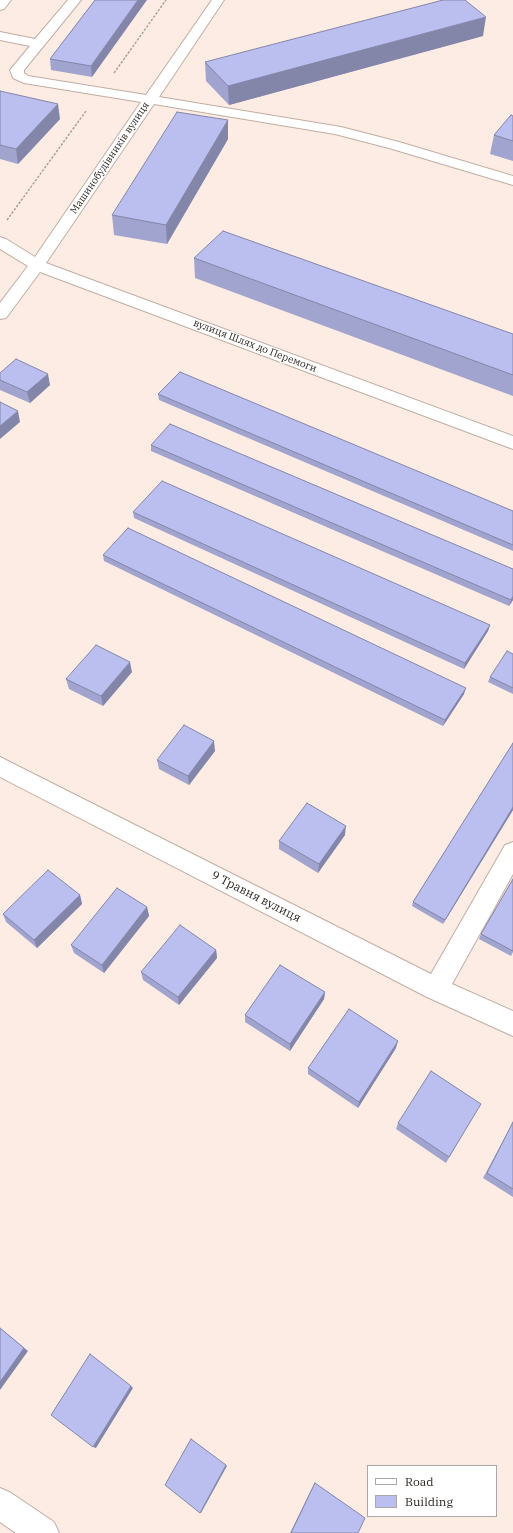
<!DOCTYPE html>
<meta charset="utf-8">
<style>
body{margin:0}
#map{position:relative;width:513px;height:1533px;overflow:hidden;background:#fdece3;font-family:"IBM Plex Serif",serif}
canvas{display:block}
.legend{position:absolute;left:367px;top:1465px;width:130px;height:52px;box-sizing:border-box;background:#fff;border:1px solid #aba7a6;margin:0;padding:5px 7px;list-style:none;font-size:12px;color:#2c2420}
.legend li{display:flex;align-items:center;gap:8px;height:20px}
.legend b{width:20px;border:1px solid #aba7a6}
</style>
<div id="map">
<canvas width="513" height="1533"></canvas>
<ul class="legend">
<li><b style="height:5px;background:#fff"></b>Road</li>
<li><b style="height:11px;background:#bbbff0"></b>Building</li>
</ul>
</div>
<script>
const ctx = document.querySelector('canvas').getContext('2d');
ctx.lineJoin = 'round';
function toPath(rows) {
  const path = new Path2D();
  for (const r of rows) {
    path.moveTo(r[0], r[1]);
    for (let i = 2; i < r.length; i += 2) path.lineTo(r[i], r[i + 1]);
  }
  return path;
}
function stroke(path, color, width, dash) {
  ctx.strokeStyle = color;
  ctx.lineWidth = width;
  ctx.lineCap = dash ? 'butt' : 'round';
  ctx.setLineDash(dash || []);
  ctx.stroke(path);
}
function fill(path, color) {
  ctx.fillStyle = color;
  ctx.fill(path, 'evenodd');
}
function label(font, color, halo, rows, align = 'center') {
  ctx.font = font + ' "IBM Plex Serif",serif';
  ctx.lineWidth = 3;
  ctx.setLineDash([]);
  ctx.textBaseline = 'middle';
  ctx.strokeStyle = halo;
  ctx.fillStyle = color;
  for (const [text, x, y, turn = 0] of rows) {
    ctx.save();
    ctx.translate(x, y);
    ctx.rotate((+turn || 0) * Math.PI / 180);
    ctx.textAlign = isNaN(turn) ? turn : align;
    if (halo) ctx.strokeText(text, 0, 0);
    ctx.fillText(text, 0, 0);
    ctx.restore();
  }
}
const minor = toPath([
 [0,0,11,0,4,9,0,10,0,0],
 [68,0,81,0,24,70,24,73,28,76,146,95,212,0,224,0,159,97,341,127,399,142,513,176,513,185,389,148,335,134,154,104,46,263,513,436,513,449,40,272,6,318,0,319,0,303,28,266,0,249,0,237,6,239,35,257,141,102,24,83,13,78,10,70,30,46,0,40,0,32,35,39,68,0],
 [0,757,431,974,505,845,513,842,513,874,452,984,513,1011,513,1036,427,997,0,777,0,757],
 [0,1488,11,1493,54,1522,59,1533,16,1533,0,1522,0,1488]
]);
stroke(minor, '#c1ada3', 2);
stroke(toPath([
 [114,73,166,0],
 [7,220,86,111]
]), '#ada099', 1.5, [2.5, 1.5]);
fill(minor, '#fff');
fill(toPath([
 [95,0,92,77,51,70,50,59],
 [483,36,229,105,206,81,205,62],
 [0,91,60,119,18,164,0,159],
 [513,116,513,161,490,154,494,135],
 [228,120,228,139,167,244,114,235,112,215],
 [194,258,513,334,513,396,195,278],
 [0,380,50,385,30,403,0,390],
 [158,394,513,511,513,551,159,400],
 [151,445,513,569,513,600,509,606,151,451],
 [133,512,490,625,488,631,464,669,134,518],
 [103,555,464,694,443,726,104,561],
 [513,654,513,694,488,682,490,677],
 [132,672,103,706,69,689,66,679],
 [513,743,513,810,443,924,412,906,413,902],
 [215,751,189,785,159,769,157,760],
 [345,835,318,873,279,849,279,841],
 [513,879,513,952,511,956,479,939,481,934],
 [80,895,82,904,37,948,6,922,3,914],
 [147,907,149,916,104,973,74,953,71,945],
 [216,950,217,958,179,1005,143,980,141,972],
 [325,992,324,999,290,1051,245,1022,245,1015],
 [396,1048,358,1108,308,1074,308,1068],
 [477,1110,446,1163,396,1129,398,1123],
 [513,1122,513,1197,483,1178],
 [315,1483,358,1533,290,1533,314,1484]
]), '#a1a4ce');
fill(toPath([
 [138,0,147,0,92,77,91,66],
 [486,17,483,36,229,105,228,86],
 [58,104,60,119,18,164,16,149],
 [228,120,228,139,167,244,166,225],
 [48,374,50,385,30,403,27,392],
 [18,411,20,422,0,439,0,426],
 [513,596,513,600,509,606,511,600],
 [490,625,488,631,464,669,465,663],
 [130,662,132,672,103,706,101,696],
 [466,688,464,694,443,726,445,720],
 [214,741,215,751,189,785,188,776],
 [513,807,513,810,443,924,445,920],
 [346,826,345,835,318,873,319,864],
 [80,895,82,904,37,948,34,940],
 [147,907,149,916,104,973,102,965],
 [216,950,217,958,179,1005,178,997],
 [325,992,324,999,290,1051,290,1044],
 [398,1041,396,1048,358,1108,359,1102],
 [0,1328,28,1351,0,1390],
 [131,1386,133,1388,96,1448,93,1447],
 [226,1465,227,1466,201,1513,200,1513]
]), '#8386a8');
const building = toPath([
 [95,0,138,0,91,66,50,59,95,0],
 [443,0,465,0,486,17,228,86,205,62,443,0],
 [0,91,58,104,16,149,0,145,0,91],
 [177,112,228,120,166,225,112,215,177,112],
 [511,115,513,116,513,141,494,135,511,115],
 [223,231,513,334,513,375,194,258,223,231],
 [16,359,48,374,27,392,0,380,0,373,16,359],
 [180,372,513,511,513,545,158,394,180,372],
 [0,402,18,411,0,426,0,402],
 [170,424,513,569,513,596,511,600,151,445,170,424],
 [162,481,490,625,465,663,133,512,162,481],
 [128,528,466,688,445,720,103,555,128,528],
 [96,645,130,662,101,696,66,679,96,645],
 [507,651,513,654,513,688,490,677,507,651],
 [184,725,214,741,188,776,157,760,184,725],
 [513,743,513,807,445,920,413,902,513,743],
 [307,803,346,826,319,864,279,841,307,803],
 [48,870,80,895,34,940,3,914,48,870],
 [513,879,513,951,481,934,513,879],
 [117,888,147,907,102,965,71,945,117,888],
 [180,925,216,950,178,997,141,972,180,925],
 [280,965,325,992,290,1044,245,1015,280,965],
 [349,1009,398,1041,359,1102,308,1068,349,1009],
 [431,1071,481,1104,449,1157,398,1123,431,1071],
 [513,1122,513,1189,487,1173,513,1122],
 [0,1328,24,1348,0,1382,0,1328],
 [90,1354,131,1386,93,1447,51,1415,90,1354],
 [191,1439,226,1465,200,1513,165,1485,191,1439],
 [315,1483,365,1518,358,1533,291,1533,315,1483]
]);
fill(building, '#bbbff0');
stroke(building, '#8386a8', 1);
label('10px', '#2c2420', '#fff', [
 ["Машинобудівників вулиця",110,158,-56],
 ["вулиця Шлях до Перемоги",255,346,21]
]);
label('12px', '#2c2420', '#fff', [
 ["9 Травня вулиця",256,897,27]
]);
</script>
